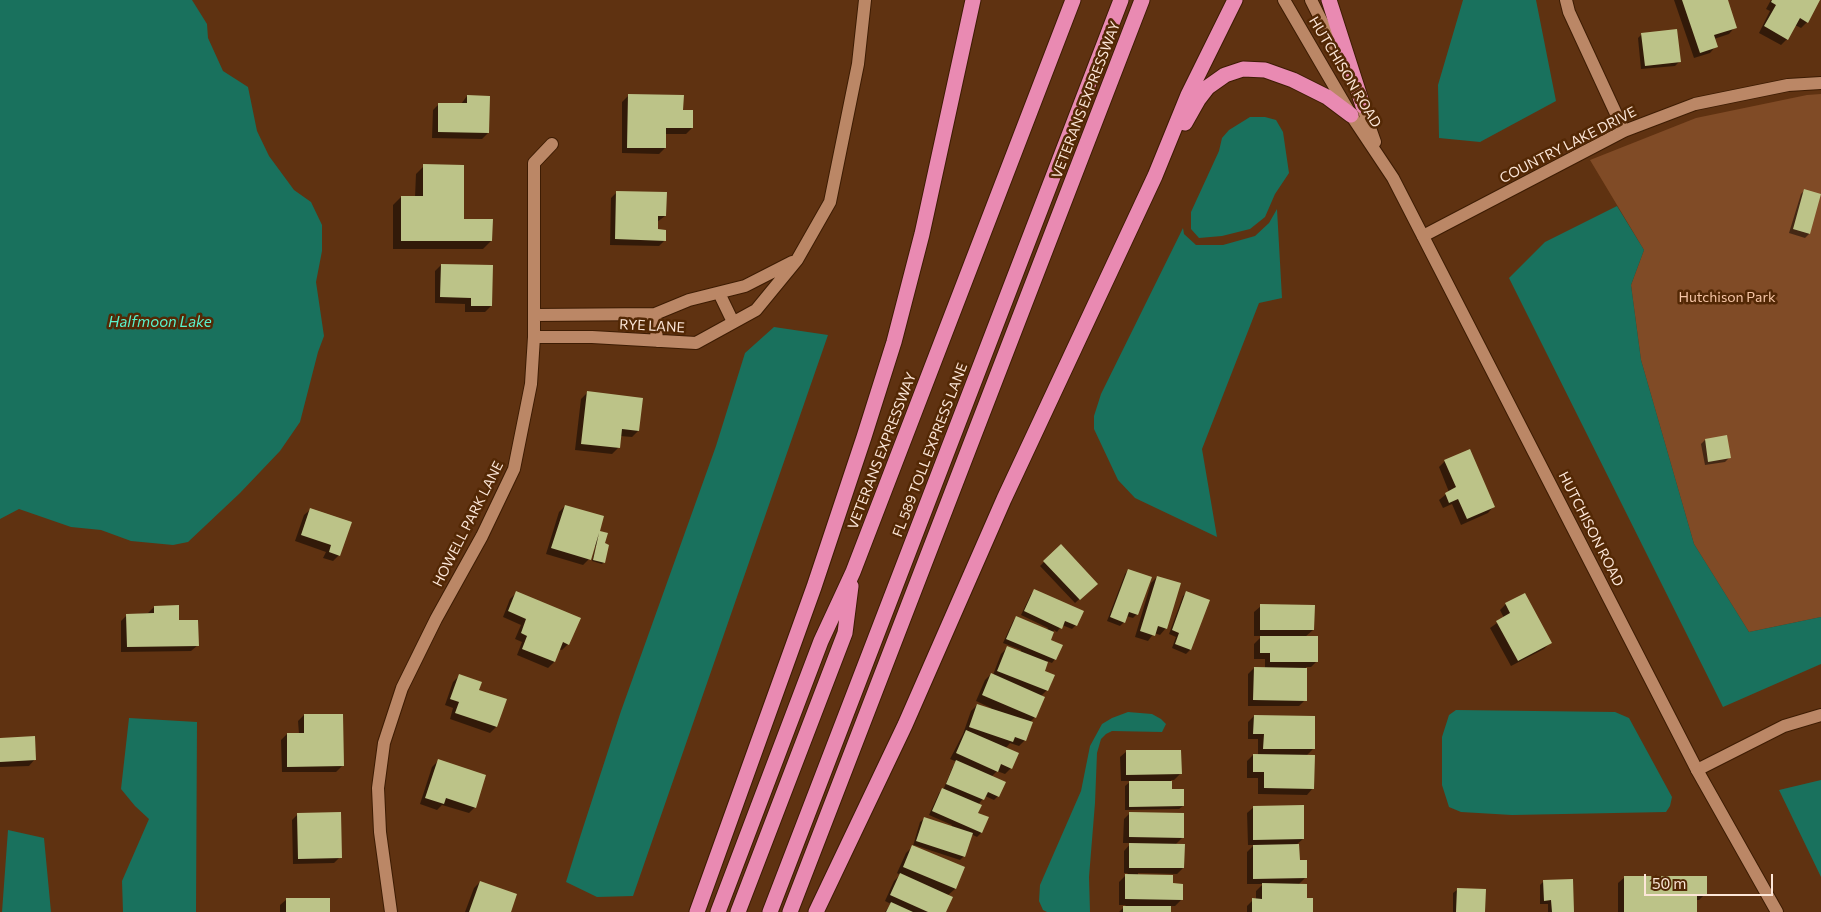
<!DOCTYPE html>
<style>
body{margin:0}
#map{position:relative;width:1821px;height:912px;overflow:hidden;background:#5f3211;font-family:Commissioner,sans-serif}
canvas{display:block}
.scale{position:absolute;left:1644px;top:874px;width:129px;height:22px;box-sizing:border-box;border:2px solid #fce6d8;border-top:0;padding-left:6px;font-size:15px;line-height:18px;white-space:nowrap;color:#fce6d8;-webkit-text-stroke:4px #532805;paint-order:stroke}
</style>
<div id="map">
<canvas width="1821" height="912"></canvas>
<div class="scale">50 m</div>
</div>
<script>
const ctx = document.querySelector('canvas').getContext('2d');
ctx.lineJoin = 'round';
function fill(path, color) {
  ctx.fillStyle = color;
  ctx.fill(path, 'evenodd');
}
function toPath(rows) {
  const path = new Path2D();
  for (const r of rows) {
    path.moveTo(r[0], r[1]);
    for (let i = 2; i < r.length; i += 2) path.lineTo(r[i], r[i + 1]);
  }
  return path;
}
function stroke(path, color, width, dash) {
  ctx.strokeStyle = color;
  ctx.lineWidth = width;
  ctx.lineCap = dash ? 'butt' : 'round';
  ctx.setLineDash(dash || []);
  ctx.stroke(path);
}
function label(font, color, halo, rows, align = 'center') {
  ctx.font = font + ' Commissioner,sans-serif';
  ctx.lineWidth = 5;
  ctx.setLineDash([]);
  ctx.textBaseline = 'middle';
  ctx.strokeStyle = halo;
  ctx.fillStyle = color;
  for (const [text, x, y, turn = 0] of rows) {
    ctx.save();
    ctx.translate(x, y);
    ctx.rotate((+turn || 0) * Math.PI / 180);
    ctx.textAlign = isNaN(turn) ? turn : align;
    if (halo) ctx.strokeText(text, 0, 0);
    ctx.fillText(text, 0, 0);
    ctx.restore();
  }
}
fill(toPath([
 [1821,94,1821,617,1749,632,1694,544,1641,360,1631,285,1644,250,1590,160,1696,118,1807,95]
]), '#804b26');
fill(toPath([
 [0,0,192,0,207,24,208,38,223,71,248,87,257,131,269,156,294,190,311,202,322,225,322,251,316,282,324,336,318,352,300,422,280,451,240,493,188,542,173,545,131,541,101,530,71,527,19,509,0,519],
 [1463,0,1536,0,1556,101,1480,142,1439,138,1438,85],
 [1250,117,1265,117,1276,120,1283,132,1289,173,1275,194,1265,217,1250,229,1222,236,1199,238,1191,229,1191,212,1219,151,1222,138,1229,130],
 [1617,206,1644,250,1631,285,1641,360,1694,544,1749,632,1821,617,1821,664,1723,707,1509,278,1545,242],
 [1277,209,1282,298,1259,303,1202,449,1217,537,1135,498,1118,480,1094,429,1094,416,1101,394,1183,228,1184,234,1196,245,1223,245,1255,236,1269,223],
 [774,327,828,335,633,896,597,897,566,882,581,834,621,711,716,446,745,353],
 [1456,710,1615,712,1629,718,1672,797,1670,806,1666,812,1512,815,1461,812,1449,807,1442,785,1442,737,1449,715],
 [1128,712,1152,714,1161,719,1166,724,1162,732,1112,731,1106,734,1101,739,1097,753,1095,803,1089,877,1090,912,1047,912,1043,910,1039,901,1040,885,1081,791,1090,746,1102,724,1112,718],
 [129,718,197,722,196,912,123,912,122,881,149,819,135,806,121,789],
 [1821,780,1821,877,1779,790],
 [8,830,44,838,51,912,2,912]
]), '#19715d');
fill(toPath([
 [1674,0,1726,0,1735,27,1729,34,1714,39,1716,46,1710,53,1694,58],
 [1771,0,1819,0,1807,22,1801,28,1795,25,1787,39,1781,45,1759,33,1770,11,1766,9],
 [1642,34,1679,62,1675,66,1641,69,1638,38],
 [467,96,488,133,482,139,432,138,433,110,439,104,461,104],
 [628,96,682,111,692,128,686,134,665,134,665,148,659,154,622,153,622,102],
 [424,166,462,221,491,241,483,249,393,249,393,205,401,197,415,197,416,174],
 [1805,190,1809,234,1805,238,1789,233,1801,194],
 [617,192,665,216,657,222,657,231,665,240,659,246,610,245,611,198],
 [441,265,491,306,485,312,465,312,465,304,435,303,435,271],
 [587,393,638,431,632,437,620,436,618,448,612,454,575,450,581,399],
 [1705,440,1729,458,1725,462,1705,465,1701,444],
 [1445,461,1494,506,1488,513,1461,525,1452,504,1443,508,1439,500,1449,492,1439,467],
 [565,506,597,535,600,532,604,544,604,562,602,564,592,561,596,546,594,546,589,559,583,565,546,554,559,512],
 [311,509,339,555,333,561,323,558,326,552,295,541,304,515],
 [1060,546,1096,584,1075,603,1040,566],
 [1128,570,1137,614,1133,618,1126,616,1124,622,1120,626,1107,621,1125,574],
 [1157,577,1166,628,1160,635,1154,633,1148,641,1135,637,1151,583],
 [1035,590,1076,625,1072,629,1062,625,1057,632,1054,630,1050,641,1055,659,1052,663,1047,661,1043,671,1047,690,1041,696,1043,697,1034,718,1029,723,1025,740,1019,746,1010,743,1005,749,1011,768,1005,774,997,771,991,777,998,796,994,800,985,796,978,805,977,813,981,833,977,837,971,834,964,856,960,860,914,845,913,847,963,868,955,889,947,896,945,912,885,912,891,904,885,901,894,881,900,875,897,873,906,853,913,846,920,822,924,819,951,827,952,825,929,815,939,793,944,788,953,766,957,762,950,759,963,734,971,711,977,705,990,710,991,708,976,701,985,680,991,674,993,675,1001,654,1007,648,1020,653,1021,650,1003,643,1013,621,1017,617,1047,630,1048,628,1021,615,1031,594],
 [1187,592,1190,650,1186,654,1172,648,1176,637,1169,634,1183,596],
 [516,593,568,644,562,650,559,649,554,662,548,668,517,655,522,642,515,639,521,625,503,617,510,599],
 [1506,604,1550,643,1544,649,1511,666,1490,628,1504,618,1500,610],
 [1261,606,1313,630,1305,637,1317,661,1311,667,1306,667,1305,700,1299,706,1248,706,1248,674,1254,668,1265,668,1265,659,1254,659,1254,644,1262,636,1254,636,1254,612],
 [154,607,178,622,198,645,191,651,121,652,121,621,127,615,148,613],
 [459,676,477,691,496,727,490,733,450,719,453,708,445,705,453,682],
 [304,715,343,765,336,772,282,772,281,740,287,734,299,734,298,721],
 [1254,716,1313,749,1306,756,1313,788,1307,795,1258,794,1258,778,1247,778,1247,761,1253,755,1258,755,1258,739,1248,739,1248,722],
 [0,739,35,759,29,766,0,767],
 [1127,751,1180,774,1174,780,1171,780,1171,790,1183,806,1179,809,1125,810,1125,786,1131,781,1121,781,1120,757],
 [438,761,475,807,469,813,442,805,437,810,420,804,432,767],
 [1254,807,1303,839,1296,845,1298,861,1305,878,1298,885,1311,912,1247,912,1247,906,1253,900,1256,900,1256,891,1263,884,1247,884,1247,852,1254,845,1248,845,1247,813],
 [1130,813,1183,837,1175,845,1183,868,1177,874,1138,873,1138,876,1172,885,1181,900,1175,906,1170,906,1170,912,1119,912,1126,905,1119,905,1119,882,1128,873,1124,873,1124,851,1131,843,1123,843,1124,819],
 [298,814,340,857,334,863,293,864,292,820],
 [1625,877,1705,894,1699,900,1696,900,1696,912,1618,912,1618,883],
 [1544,881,1572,912,1548,912,1548,904,1540,904,1540,885],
 [480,882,510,912,465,912,474,888],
 [1457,890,1484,912,1453,912,1453,893],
 [287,899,329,912,280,912,280,905]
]), '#0007');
fill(toPath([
 [1682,0,1728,0,1737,28,1714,35,1718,47,1700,53],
 [1772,0,1820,0,1808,23,1800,18,1788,40,1764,26,1776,5,1771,2],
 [1677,29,1681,62,1645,66,1641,33],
 [628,94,684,95,683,110,693,110,693,128,666,128,666,148,627,148],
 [467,95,490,96,489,133,438,132,438,103,467,103],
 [423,164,464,165,464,219,493,219,492,241,401,241,401,196,423,196],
 [1804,189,1821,194,1810,234,1793,229],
 [616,191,667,192,666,216,658,216,658,229,666,230,666,241,615,239],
 [441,264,493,265,492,306,471,306,471,298,440,297],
 [587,391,643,398,639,431,622,429,620,448,581,444],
 [1727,435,1731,458,1708,462,1705,439],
 [1470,449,1495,507,1467,519,1458,499,1449,503,1445,493,1456,487,1444,460],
 [565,505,604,516,600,531,608,533,605,543,609,545,605,563,593,560,599,533,591,560,551,548],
 [310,508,352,522,340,556,329,552,331,545,301,535],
 [1061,544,1098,584,1080,600,1043,561],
 [1128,569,1152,577,1138,615,1129,612,1125,623,1110,617],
 [1157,576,1181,583,1167,629,1158,626,1155,636,1140,631],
 [1034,589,1084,611,1077,626,1065,621,1062,629,1024,611],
 [516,591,581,618,569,645,563,642,555,662,522,649,527,636,521,633,526,619,508,611],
 [1186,591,1210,600,1191,650,1175,644,1179,633,1172,630],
 [1525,593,1552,643,1518,661,1496,621,1510,613,1505,603],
 [1260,604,1315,605,1314,630,1260,630],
 [179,605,179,620,198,620,199,646,127,647,126,614,154,613,154,606],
 [1016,616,1054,632,1051,640,1063,645,1056,660,1006,639],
 [1260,636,1318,636,1318,662,1270,662,1270,653,1260,653],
 [1007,646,1048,662,1045,671,1055,675,1048,691,997,671],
 [1254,667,1307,668,1307,701,1253,700],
 [991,673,1045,697,1036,718,982,695],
 [459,674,482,682,479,690,507,699,497,727,455,713,459,702,450,699],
 [977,704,1033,722,1026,741,1015,737,1013,742,969,727],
 [304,714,343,714,344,766,287,767,287,733,304,733],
 [1254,715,1315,716,1315,749,1263,749,1264,734,1253,734],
 [966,730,1019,753,1012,769,1001,764,998,772,956,753],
 [35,736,36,760,0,762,0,738],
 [1126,750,1181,750,1182,774,1126,775],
 [1253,754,1315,755,1314,789,1264,788,1264,772,1253,772],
 [438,759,486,775,476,808,446,798,444,804,425,798],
 [956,760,1006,782,999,797,988,792,984,800,946,784],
 [1129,781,1172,781,1172,789,1184,789,1184,806,1129,807],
 [942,788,982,805,978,813,989,817,982,833,932,811],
 [1304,805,1304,839,1253,840,1253,806],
 [341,812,342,858,298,859,297,813],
 [1129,812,1184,813,1184,838,1129,837],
 [924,817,973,833,965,857,916,841],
 [1129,843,1185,844,1184,868,1129,868],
 [1299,844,1300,860,1307,860,1307,878,1253,879,1253,845],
 [912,845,965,867,956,889,903,867],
 [900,873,953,897,946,912,928,912,890,895],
 [1125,874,1173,875,1173,883,1183,884,1183,900,1125,899],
 [1624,876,1707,876,1707,895,1697,895,1697,912,1624,912],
 [1573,879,1574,912,1552,912,1551,900,1544,901,1543,880],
 [480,881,517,894,511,912,469,912],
 [1262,883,1307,884,1307,898,1313,898,1313,912,1252,912,1252,898,1262,899],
 [1457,888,1486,889,1485,912,1456,912],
 [286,898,330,898,330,912,286,912],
 [891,902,913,912,886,912],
 [1123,906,1171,906,1171,912,1123,912]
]), '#bcc388');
const minor = toPath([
 [1566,0,1569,12,1624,131],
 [1423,236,1624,131,1695,104,1788,85,1821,83],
 [719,293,733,322],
 [655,314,657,341],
 [535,315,655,314,689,300,745,286,792,262],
 [534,337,592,337,696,343,756,310,797,260,830,202,858,64,865,0],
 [1697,770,1784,726,1821,715],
 [391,912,380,832,378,788,384,743,402,688,436,619,482,536,514,469,531,384,534,337,534,163,552,144]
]);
const tertiary = toPath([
 [1284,0,1351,115,1393,178,1697,770,1777,912],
 [1311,0,1346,70],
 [1359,97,1375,142]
]);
const motorway = toPath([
 [1329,0,1363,106],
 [1185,123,1198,100,1208,87,1225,75,1243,69,1265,70,1293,80,1327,97,1351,115],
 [697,912,814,587,864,437,894,342,922,234,973,0],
 [718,912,821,641,853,572,1073,0],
 [738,912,845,633,851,586],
 [770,912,1121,0],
 [790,912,1142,0],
 [816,912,905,725,1004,499,1155,176,1188,95,1235,0]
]);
stroke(minor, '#3d1c03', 14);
stroke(tertiary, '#3d1c03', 14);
stroke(motorway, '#3d1c03', 17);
stroke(minor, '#bb8766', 12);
stroke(tertiary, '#bb8766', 12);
stroke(motorway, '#e98ab2', 15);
label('14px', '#fce6d8', '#532805', [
 ["HUTCHISON ROAD",1345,72,59],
 ["VETERANS EXPRESSWAY",1086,100,-69],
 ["COUNTRY LAKE DRIVE",1568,145,-27],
 ["RYE LANE",652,326,3],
 ["FL 589 TOLL EXPRESS LANE",930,450,-69],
 ["VETERANS EXPRESSWAY",882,451,-69],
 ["HOWELL PARK LANE",468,524,-63],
 ["HUTCHISON ROAD",1591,529,63]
]);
label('14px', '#f6c5a6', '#532805', [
 ["Hutchison Park",1727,297]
]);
label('italic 15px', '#5af2cd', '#532805', [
 ["Halfmoon Lake",160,322]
]);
</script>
